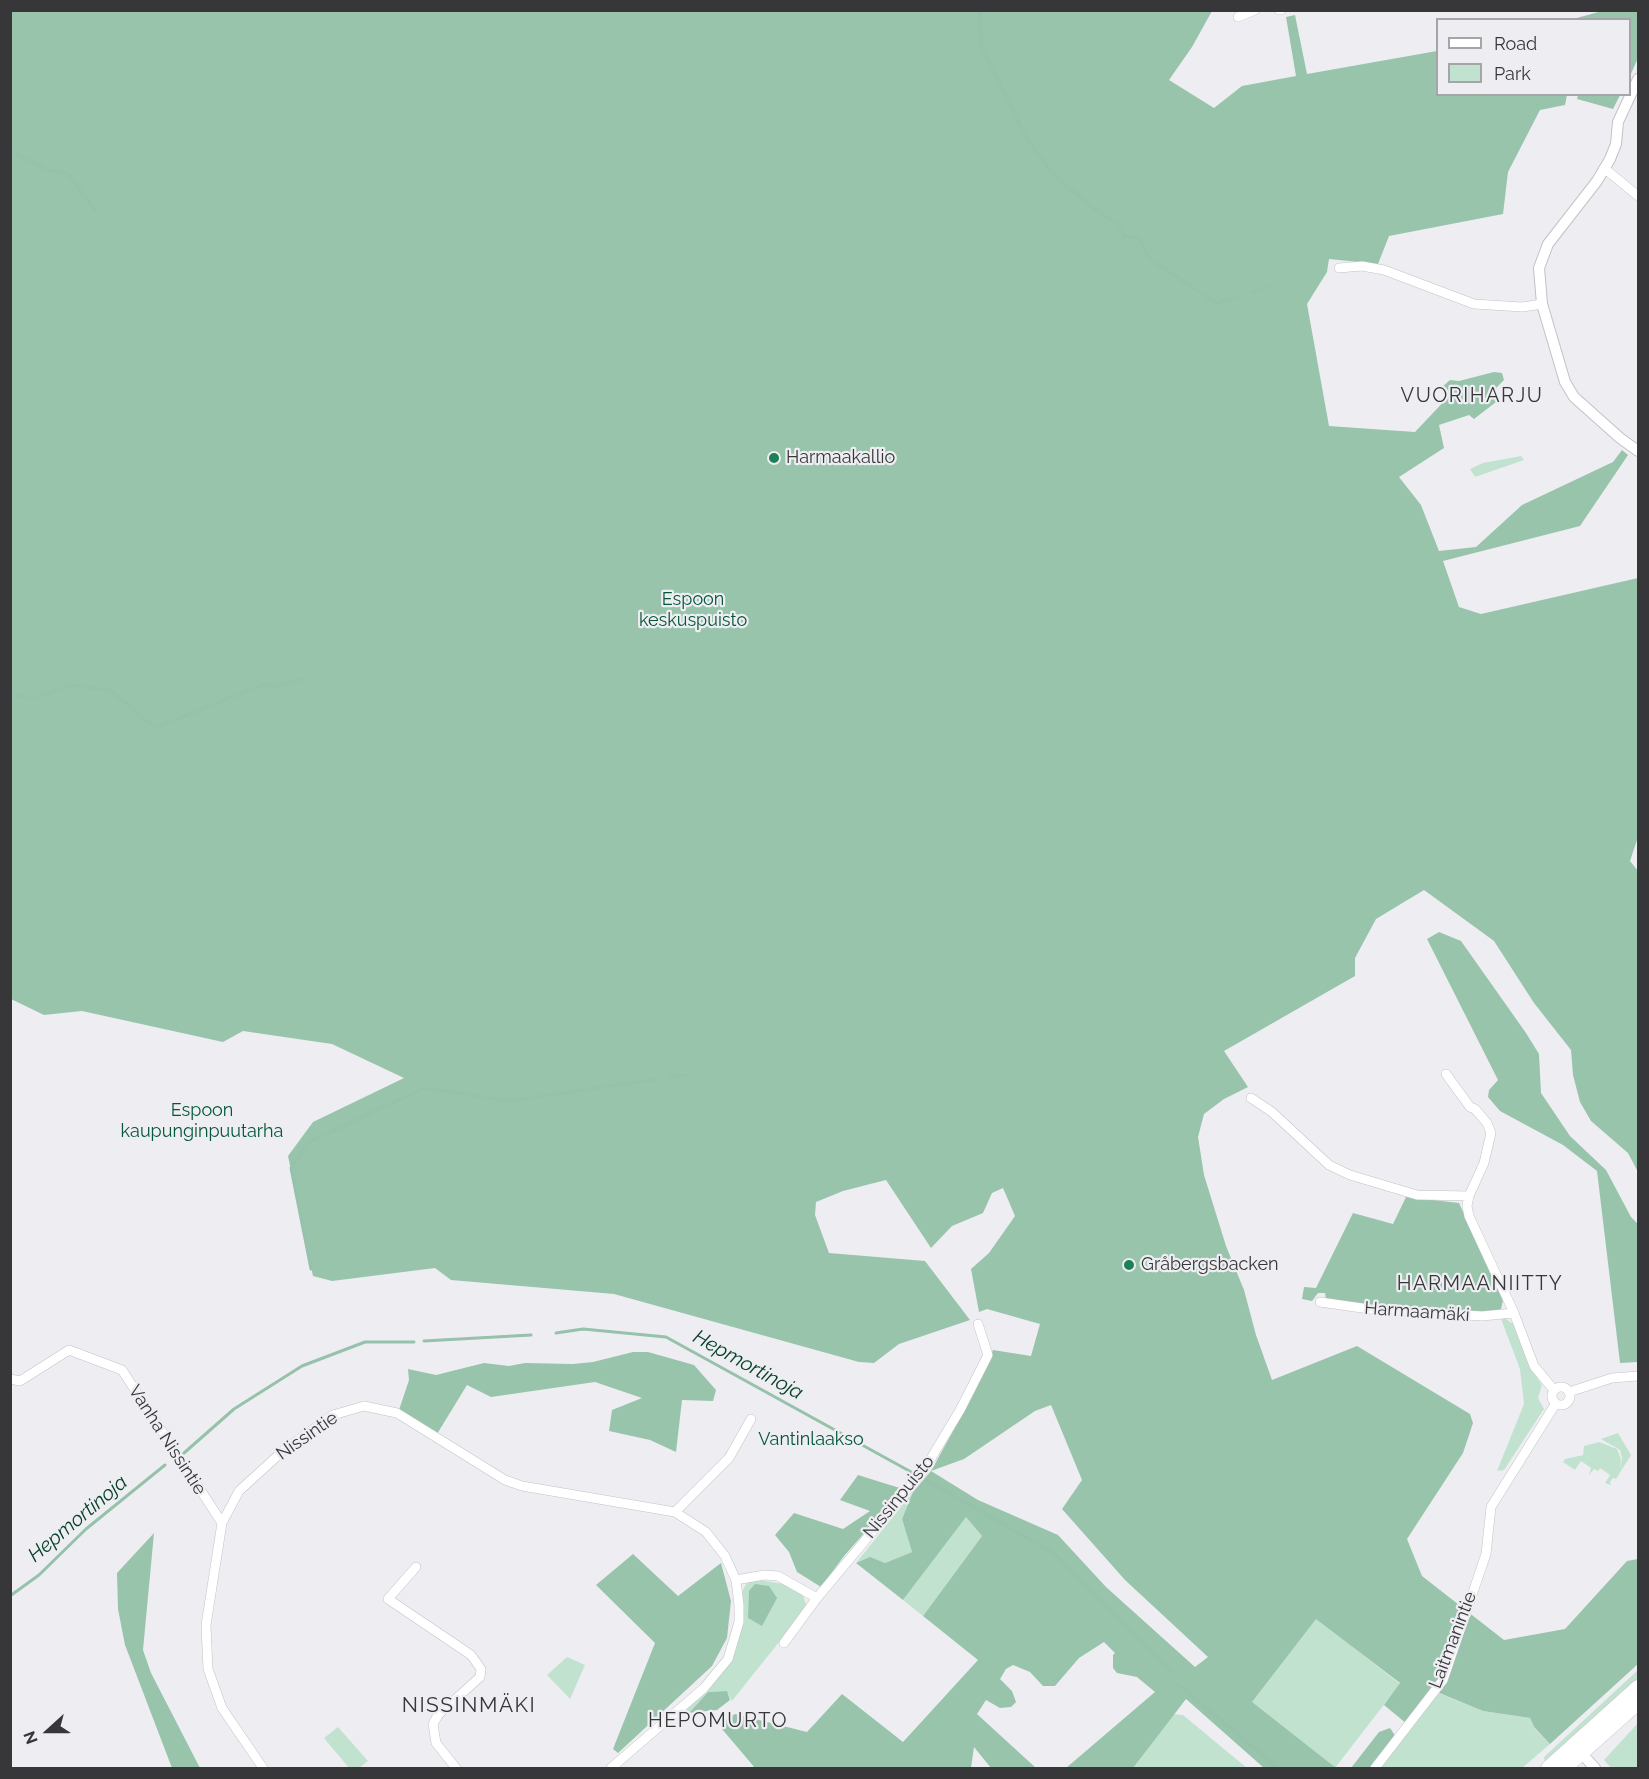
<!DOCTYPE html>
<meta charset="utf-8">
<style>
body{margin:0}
#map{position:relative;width:1649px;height:1779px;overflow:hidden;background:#eeeef2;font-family:Raleway,sans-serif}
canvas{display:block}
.frame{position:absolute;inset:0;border:12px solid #373739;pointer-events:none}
.legend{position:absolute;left:1436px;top:18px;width:195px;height:78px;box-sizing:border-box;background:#eeeef2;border:2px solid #a5a5a8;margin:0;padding:8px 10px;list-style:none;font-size:18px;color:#373739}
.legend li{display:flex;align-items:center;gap:12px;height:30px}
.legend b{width:30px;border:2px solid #a5a5a8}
.north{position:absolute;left:18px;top:1701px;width:60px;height:60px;-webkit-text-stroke:4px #eeeef2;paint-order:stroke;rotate:249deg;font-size:16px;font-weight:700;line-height:24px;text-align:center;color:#373739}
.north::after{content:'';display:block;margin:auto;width:21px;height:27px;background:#373739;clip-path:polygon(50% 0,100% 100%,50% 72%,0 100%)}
</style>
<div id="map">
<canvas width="1649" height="1779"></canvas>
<div class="frame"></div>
<ul class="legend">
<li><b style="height:8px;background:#fff"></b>Road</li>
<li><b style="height:16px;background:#c2e2d0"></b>Park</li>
</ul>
<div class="north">N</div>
</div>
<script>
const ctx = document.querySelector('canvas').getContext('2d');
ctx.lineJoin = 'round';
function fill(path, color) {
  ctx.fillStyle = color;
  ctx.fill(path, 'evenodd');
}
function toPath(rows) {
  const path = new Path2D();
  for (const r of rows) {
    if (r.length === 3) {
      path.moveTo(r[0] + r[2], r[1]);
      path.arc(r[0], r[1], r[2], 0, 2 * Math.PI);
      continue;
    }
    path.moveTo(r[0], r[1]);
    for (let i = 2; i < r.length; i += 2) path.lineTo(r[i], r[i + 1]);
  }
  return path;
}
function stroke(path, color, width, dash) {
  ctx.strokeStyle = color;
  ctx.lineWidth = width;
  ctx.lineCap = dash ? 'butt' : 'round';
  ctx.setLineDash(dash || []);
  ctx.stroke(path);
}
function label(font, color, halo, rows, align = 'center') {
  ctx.font = font + ' Raleway,sans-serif';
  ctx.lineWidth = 4.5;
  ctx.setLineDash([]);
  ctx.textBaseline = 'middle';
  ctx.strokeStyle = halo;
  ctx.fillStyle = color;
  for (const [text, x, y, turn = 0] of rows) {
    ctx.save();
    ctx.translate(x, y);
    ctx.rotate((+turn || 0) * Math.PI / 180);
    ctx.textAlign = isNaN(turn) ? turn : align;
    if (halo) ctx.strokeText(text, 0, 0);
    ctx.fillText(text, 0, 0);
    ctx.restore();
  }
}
fill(toPath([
 [1521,456,1524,460,1475,477,1470,469,1483,463],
 [1505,1318,1513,1324,1529,1366,1542,1385,1538,1398,1544,1409,1504,1470,1497,1471,1524,1404,1520,1369,1501,1319],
 [1618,1433,1631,1455,1616,1479,1613,1478,1610,1482,1611,1485,1605,1483,1610,1475,1600,1468,1598,1471,1594,1469,1589,1475,1591,1468,1581,1461,1575,1470,1563,1462,1565,1459,1583,1455,1584,1446,1599,1442,1617,1449,1621,1459,1620,1470,1622,1458,1620,1450,1601,1439],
 [913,1492,902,1519,912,1552,885,1563,870,1558,856,1563],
 [966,1516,982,1536,923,1616,903,1600],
 [753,1579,790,1585,802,1593,807,1607,732,1701,726,1691,708,1692,689,1713,685,1710,729,1664,740,1636,744,1611,742,1592,746,1584],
 [1316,1618,1400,1684,1335,1768,1251,1703],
 [567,1657,585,1665,570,1699,547,1675],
 [1638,1670,1638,1680,1545,1763,1544,1757],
 [1438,1693,1483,1711,1530,1718,1534,1728,1550,1744,1522,1768,1378,1768],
 [1173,1714,1183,1715,1247,1768,1133,1768],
 [1638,1723,1638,1768,1611,1768,1604,1760],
 [338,1727,368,1761,359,1768,349,1768,324,1738]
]), '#c2e2d0');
fill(toPath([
 [1606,10,1638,11,1638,58,1630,76,1630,20,1573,19],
 [11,11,1212,11,1192,47,1169,80,1214,108,1242,86,1296,76,1286,17,1295,15,1307,74,1437,51,1438,94,1567,95,1565,105,1540,110,1508,172,1503,214,1389,236,1378,264,1329,259,1327,272,1307,304,1329,426,1415,432,1449,396,1441,388,1450,380,1459,381,1494,372,1502,373,1504,380,1495,389,1496,402,1474,419,1469,415,1439,425,1444,448,1399,477,1421,505,1439,551,1476,547,1522,505,1613,462,1622,450,1628,455,1580,526,1443,561,1459,607,1481,614,1638,578,1638,837,1630,861,1638,871,1638,1172,1628,1153,1591,1121,1580,1102,1573,1075,1571,1050,1534,1003,1494,941,1424,890,1376,919,1355,958,1355,976,1224,1051,1248,1087,1224,1099,1204,1114,1198,1137,1204,1175,1226,1246,1244,1290,1256,1335,1272,1380,1357,1346,1470,1414,1473,1423,1463,1453,1407,1539,1422,1576,1504,1640,1565,1629,1627,1561,1638,1559,1638,1664,1550,1744,1534,1727,1530,1718,1483,1711,1432,1690,1407,1724,1384,1705,1400,1683,1316,1619,1252,1702,1336,1768,1264,1768,1186,1699,1133,1768,1066,1768,1155,1692,1137,1677,1117,1673,1113,1668,1113,1655,1115,1653,1104,1642,1079,1658,1055,1686,1043,1686,1030,1672,1013,1665,1006,1669,1000,1679,1012,1691,1016,1702,1011,1707,1000,1708,986,1700,977,1714,1036,1768,991,1768,974,1747,971,1768,755,1768,722,1729,725,1720,735,1714,807,1732,842,1694,903,1742,978,1660,923,1616,982,1536,966,1517,903,1600,856,1563,870,1557,885,1563,912,1552,902,1519,913,1492,931,1471,973,1395,993,1350,1031,1356,1040,1324,987,1309,979,1312,971,1269,989,1253,1015,1216,1003,1188,992,1193,983,1213,952,1226,931,1248,886,1180,843,1191,816,1202,815,1215,829,1253,925,1261,970,1320,899,1344,874,1363,859,1362,614,1294,451,1280,435,1268,332,1281,313,1276,288,1156,313,1122,404,1078,332,1044,243,1031,223,1042,82,1011,44,1015,11,999],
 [1051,1405,1082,1480,1062,1509,1125,1580,1208,1657,1195,1667,1106,1587,1058,1535,978,1500,931,1471,964,1459,1035,1411],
 [1578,95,1578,94,1620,95,1613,109,1577,99],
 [1439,932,1461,941,1526,1033,1539,1054,1541,1093,1570,1136,1606,1170,1631,1217,1638,1224,1638,1362,1620,1363,1597,1171,1563,1145,1500,1111,1488,1097,1489,1090,1498,1080,1427,939],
 [1406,1197,1459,1203,1503,1300,1501,1309,1494,1313,1332,1303,1326,1299,1325,1293,1318,1293,1312,1301,1302,1299,1304,1287,1316,1288,1353,1213,1393,1224],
 [633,1352,648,1352,694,1365,716,1390,713,1401,682,1400,676,1452,650,1440,609,1431,612,1410,642,1398,595,1382,491,1397,467,1385,437,1434,399,1410,409,1380,408,1369,436,1375,484,1363,509,1366,525,1363,573,1364,593,1362],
 [858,1475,903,1489,844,1556,821,1587,797,1572,789,1552,775,1535,794,1513,843,1529,870,1511,840,1500],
 [154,1533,143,1650,151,1673,200,1768,172,1768,125,1645,118,1609,117,1573],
 [633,1554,678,1596,721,1563,731,1601,727,1638,712,1666,618,1753,613,1749,655,1643,596,1585],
 [755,1584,769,1586,777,1598,762,1626,748,1618,749,1591],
 [727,1691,730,1700,717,1710,689,1713,708,1692],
 [1390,1728,1396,1737,1371,1768,1351,1768,1379,1732]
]), '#98c4ac');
stroke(toPath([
 [980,10,981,45,1025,136,1052,173,1094,209,1119,225,1124,236,1139,238,1150,259,1216,303,1240,296],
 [10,150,48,170,67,173,96,211],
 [1252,292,1268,287],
 [10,695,34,698,71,685,110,690,155,728,264,684,274,687,302,679],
 [669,1077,686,1075],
 [311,1269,291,1168,309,1142,424,1088,510,1101,657,1079],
 [556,1333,583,1329,666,1337,913,1473],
 [424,1341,531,1335],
 [184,1453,234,1409,302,1366,365,1342,414,1342],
 [926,1480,1055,1554,1171,1671],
 [10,1596,39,1575,86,1529,165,1465],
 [1178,1684,1278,1768]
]), '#96c1aa', 3);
const minor = toPath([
 [1279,10,1281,10],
 [1238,17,1255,10],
 [1604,168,1638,196],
 [1339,268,1362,266,1384,270,1474,304,1522,307,1542,304],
 [1446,1074,1470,1107,1475,1109,1487,1123,1491,1133,1484,1163,1469,1196,1467,1206,1469,1216,1514,1313,1534,1366,1554,1390],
 [1251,1098,1272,1112,1329,1165,1350,1175,1417,1195,1469,1196],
 [1320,1302,1369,1309,1482,1316,1514,1313],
 [10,1379,20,1381,69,1350,122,1370,222,1523],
 [1561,1396,9],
 [1569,1392,1612,1378,1638,1376],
 [675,1512,729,1458,751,1419],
 [416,1567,388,1599,471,1655,481,1669,480,1677,438,1715,433,1724,436,1743,456,1768],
 [736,1580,764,1575,778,1576,817,1598,924,1470,960,1410,988,1355,978,1324],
 [784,1643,817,1598],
 [263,1768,222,1708,208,1669,206,1625,222,1523,239,1491,284,1450,333,1415,364,1406,397,1413,505,1480,522,1486,675,1512,706,1532,725,1556,736,1580,739,1605,739,1622,728,1659,704,1688,611,1768],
 [1375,1768,1443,1680,1486,1554,1491,1507,1556,1403]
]);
const tertiary = toPath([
 [1638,79,1618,122,1616,144,1610,159,1597,181,1548,244,1539,268,1542,304,1565,382,1574,397,1620,438,1638,451],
 [1575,1752,1582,1754,1595,1768]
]);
const primary = toPath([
 [1548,1768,1638,1687],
 [1565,1768,1638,1703]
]);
stroke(minor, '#c2c1c6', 10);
stroke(tertiary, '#c2c1c6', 12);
stroke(primary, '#c2c1c6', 15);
stroke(minor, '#fff', 9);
stroke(tertiary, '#fff', 10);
stroke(primary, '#fff', 14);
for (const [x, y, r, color] of [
 [774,458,6,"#1d8058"],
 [1129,1265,6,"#1d8058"]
]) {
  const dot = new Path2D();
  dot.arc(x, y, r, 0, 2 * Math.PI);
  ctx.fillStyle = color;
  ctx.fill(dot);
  stroke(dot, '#eeeef2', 2);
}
label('18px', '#373739', '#eeeef2', [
 ["Harmaakallio",786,458],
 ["Gråbergsbacken",1141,1265]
], 'left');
label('18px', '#045638', '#eeeef2', [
 ["Espoon",693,600],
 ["keskuspuisto",693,621],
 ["Espoon",202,1111],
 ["kaupunginpuutarha",202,1132],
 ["Vantinlaakso",811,1440]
]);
label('18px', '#373739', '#eeeef2', [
 ["Harmaamäki",1417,1312,4],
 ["Nissintie",307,1436,-35],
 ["Vanha Nissintie",167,1440,57],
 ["Nissinpuisto",899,1497,-51],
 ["Laitmanintie",1453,1640,-69]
]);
ctx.letterSpacing = '1.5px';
label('20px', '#373739', '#eeeef2', [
 ["VUORIHARJU",1472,396],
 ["HARMAANIITTY",1480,1284],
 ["HEPOMURTO",718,1721]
]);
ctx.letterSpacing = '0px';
label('italic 20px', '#07412a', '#eeeef2', [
 ["Hepmortinoja",748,1365,29],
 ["Hepmortinoja",78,1519,-40]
]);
ctx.letterSpacing = '1.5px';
label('21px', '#373739', '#eeeef2', [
 ["NISSINMÄKI",469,1706]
]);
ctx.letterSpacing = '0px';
</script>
